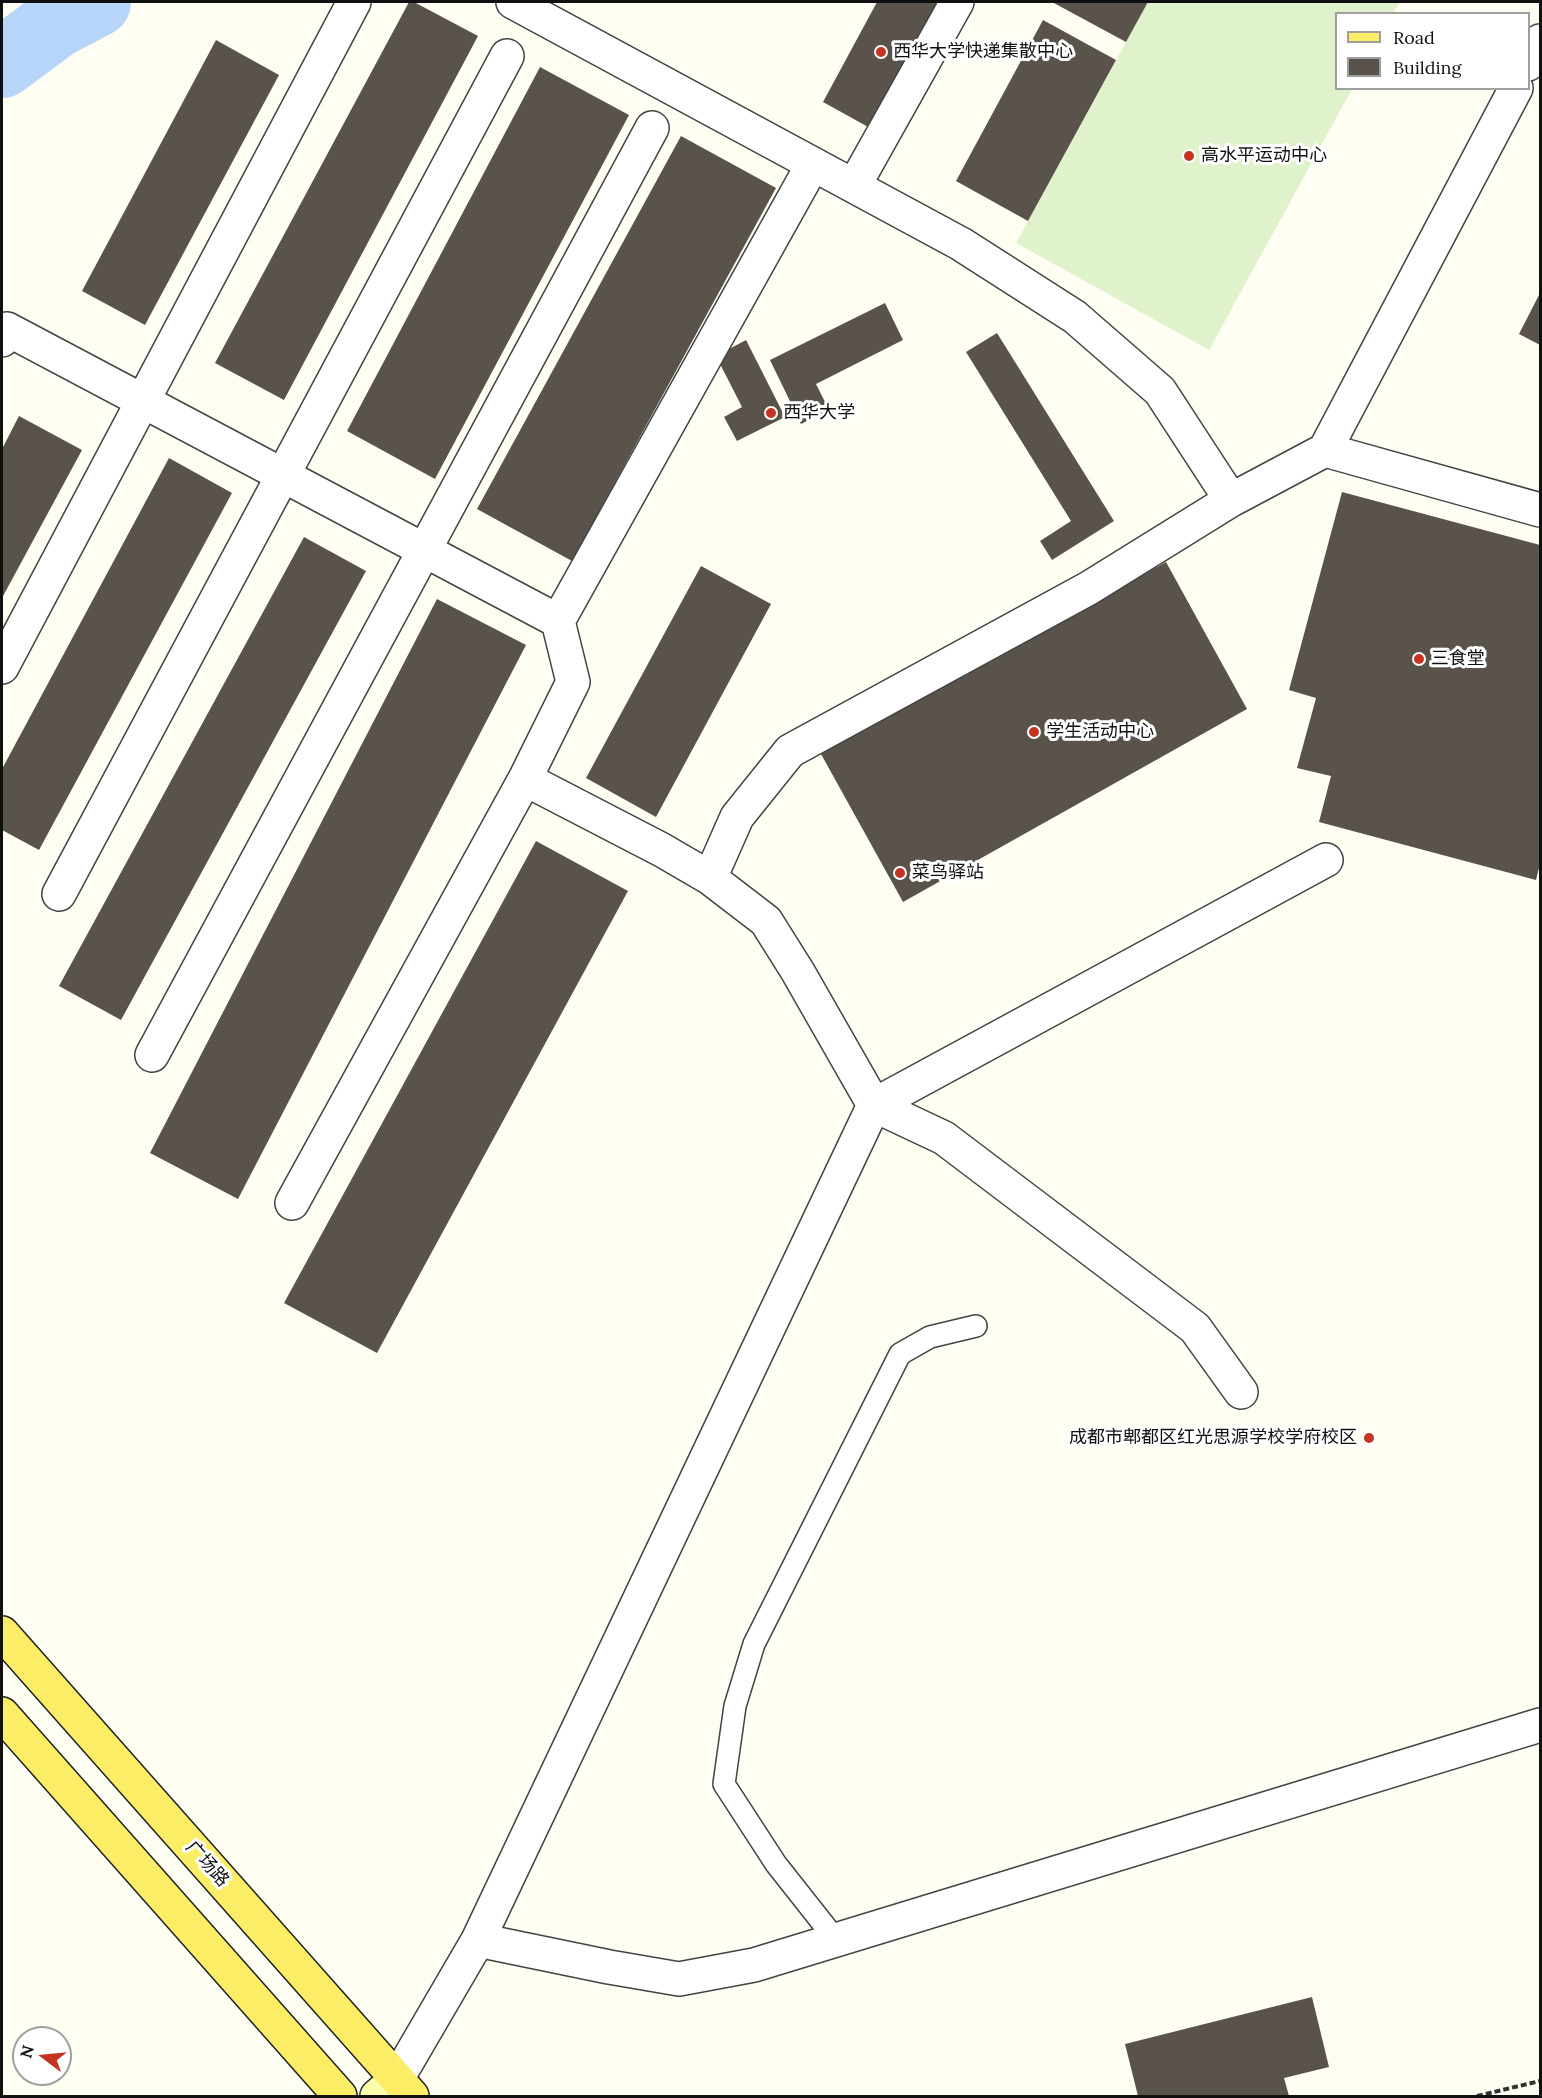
<!DOCTYPE html>
<meta charset="utf-8">
<style>
body{margin:0}
#map{position:relative;width:1542px;height:2098px;overflow:hidden;background:#fffef3;font-family:Lora,serif}
canvas{display:block}
.frame{position:absolute;inset:0;border:3px solid #101010;pointer-events:none}
.legend{position:absolute;left:1335px;top:12px;width:195px;height:78px;box-sizing:border-box;background:#fff;border:2px solid #9f9f9f;margin:0;padding:8px 10px;list-style:none;font-size:18px;color:#101010}
.legend li{display:flex;align-items:center;gap:12px;height:30px}
.legend b{width:30px;border:2px solid #9f9f9f}
.north{position:absolute;left:12px;top:2026px;width:60px;height:60px;box-sizing:border-box;background:#fff;border:2px solid #9f9f9f;border-radius:50%;rotate:286deg;font-size:16px;font-weight:700;line-height:24px;text-align:center;color:#101010}
.north::after{content:'';display:block;margin:auto;width:21px;height:27px;background:#c53323;clip-path:polygon(50% 0,100% 100%,50% 72%,0 100%)}
</style>
<div id="map">
<canvas width="1542" height="2098"></canvas>
<div class="frame"></div>
<ul class="legend">
<li><b style="height:8px;background:#fbed66"></b>Road</li>
<li><b style="height:16px;background:#59534c"></b>Building</li>
</ul>
<div class="north">N</div>
</div>
<script>
const ctx = document.querySelector('canvas').getContext('2d');
ctx.lineJoin = 'round';
function fill(path, color) {
  ctx.fillStyle = color;
  ctx.fill(path, 'evenodd');
}
function toPath(rows) {
  const path = new Path2D();
  for (const r of rows) {
    path.moveTo(r[0], r[1]);
    for (let i = 2; i < r.length; i += 2) path.lineTo(r[i], r[i + 1]);
  }
  return path;
}
function stroke(path, color, width, dash) {
  ctx.strokeStyle = color;
  ctx.lineWidth = width;
  ctx.lineCap = dash ? 'butt' : 'round';
  ctx.setLineDash(dash || []);
  ctx.stroke(path);
}
function label(font, color, halo, rows, align = 'center') {
  ctx.font = font + ' Lora,"Noto Sans SC",serif';
  ctx.lineWidth = 6;
  ctx.setLineDash([]);
  ctx.textBaseline = 'middle';
  ctx.strokeStyle = halo;
  ctx.fillStyle = color;
  for (const [text, x, y, turn = 0] of rows) {
    ctx.save();
    ctx.translate(x, y);
    ctx.rotate((+turn || 0) * Math.PI / 180);
    ctx.textAlign = isNaN(turn) ? turn : align;
    if (halo) ctx.strokeText(text, 0, 0);
    ctx.fillText(text, 0, 0);
    ctx.restore();
  }
}
fill(toPath([
 [1148,2,1400,2,1393,13,1336,14,1336,88,1352,89,1209,350,1016,243]
]), '#e0f2cc');
stroke(toPath([
 [2,63,56,23,96,2]
]), '#b6d5f8', 70);
fill(toPath([
 [409,2,414,2,478,36,284,400,215,363],
 [877,2,938,2,870,128,823,102],
 [1052,2,1148,2,1126,42],
 [1043,20,1116,60,1028,221,956,181],
 [216,40,279,75,145,325,82,291],
 [540,67,629,115,435,479,347,431],
 [681,136,776,188,572,561,477,509],
 [1540,293,1540,345,1519,334],
 [885,303,903,340,816,384,829,410,801,424,770,360],
 [997,333,1114,521,1052,560,1040,541,1071,521,966,352],
 [746,340,785,417,737,441,724,417,742,407,716,356],
 [19,416,82,450,2,598,2,449],
 [169,458,232,493,39,850,2,830,2,769],
 [1342,492,1540,545,1540,864,1536,880,1319,822,1331,776,1297,768,1316,698,1289,690],
 [304,537,366,571,121,1020,59,986],
 [1166,562,1247,709,903,902,821,754],
 [701,566,771,604,656,817,586,778],
 [437,599,526,645,238,1199,150,1153],
 [536,841,628,891,377,1353,284,1303],
 [1312,1997,1329,2067,1284,2078,1289,2096,1138,2096,1125,2044]
]), '#59534c');
const lane = toPath([
 [836,1940,776,1864,724,1784,735,1706,754,1644,900,1354,930,1337,976,1326]
]);
const street = toPath([
 [513,2,961,244,1075,317,1160,391,1231,500],
 [1528,64,1540,41],
 [854,186,957,2],
 [2,340,7,329,558,621,573,682,525,779],
 [1325,450,1540,510],
 [558,621,813,164],
 [2,667,354,2],
 [59,894,507,56],
 [152,1055,652,128],
 [874,1105,1326,860],
 [874,1105,944,1138,1195,1328,1241,1392],
 [292,1203,525,779,662,850,710,878],
 [478,1940,609,1967,679,1979,754,1965,1540,1725],
 [397,2079,478,1940,874,1105,798,972,766,921,710,878,737,817,790,751,1089,588,1231,500,1325,450,1516,88]
]);
const secondary = toPath([
 [377,2096,397,2079]
]);
const primary = toPath([
 [2,1633,412,2096],
 [2,1714,340,2096]
]);
stroke(lane, '#434343', 24);
stroke(street, '#434343', 36);
stroke(secondary, '#323232', 36);
stroke(primary, '#212121', 36);
stroke(toPath([
 [1477,2096,1540,2081]
]), '#323232', 4, [6, 3]);
stroke(lane, '#fff', 21);
stroke(street, '#fff', 33);
stroke(secondary, '#fcffae', 33);
stroke(primary, '#fbed66', 33);
for (const [x, y, r, color] of [
 [881,52,6,"#c53323"],
 [1189,156,6,"#c53323"],
 [771,413,6,"#c53323"],
 [1419,659,6,"#c53323"],
 [1034,732,6,"#c53323"],
 [900,873,6,"#c53323"],
 [1369,1438,6,"#c53323"]
]) {
  const dot = new Path2D();
  dot.arc(x, y, r, 0, 2 * Math.PI);
  ctx.fillStyle = color;
  ctx.fill(dot);
  stroke(dot, '#fff', 2);
}
label('18px', '#101010', '#fff', [
 ["西华大学快递集散中心",893,52],
 ["高水平运动中心",1201,156],
 ["西华大学",783,413],
 ["三食堂",1431,659],
 ["学生活动中心",1046,732],
 ["菜鸟驿站",912,873],
 ["成都市郫都区红光思源学校学府校区",1357,1438,"right"]
], 'left');
label('18px', '#101010', '#fff', [
 ["广场路",207,1864,48]
]);
</script>
